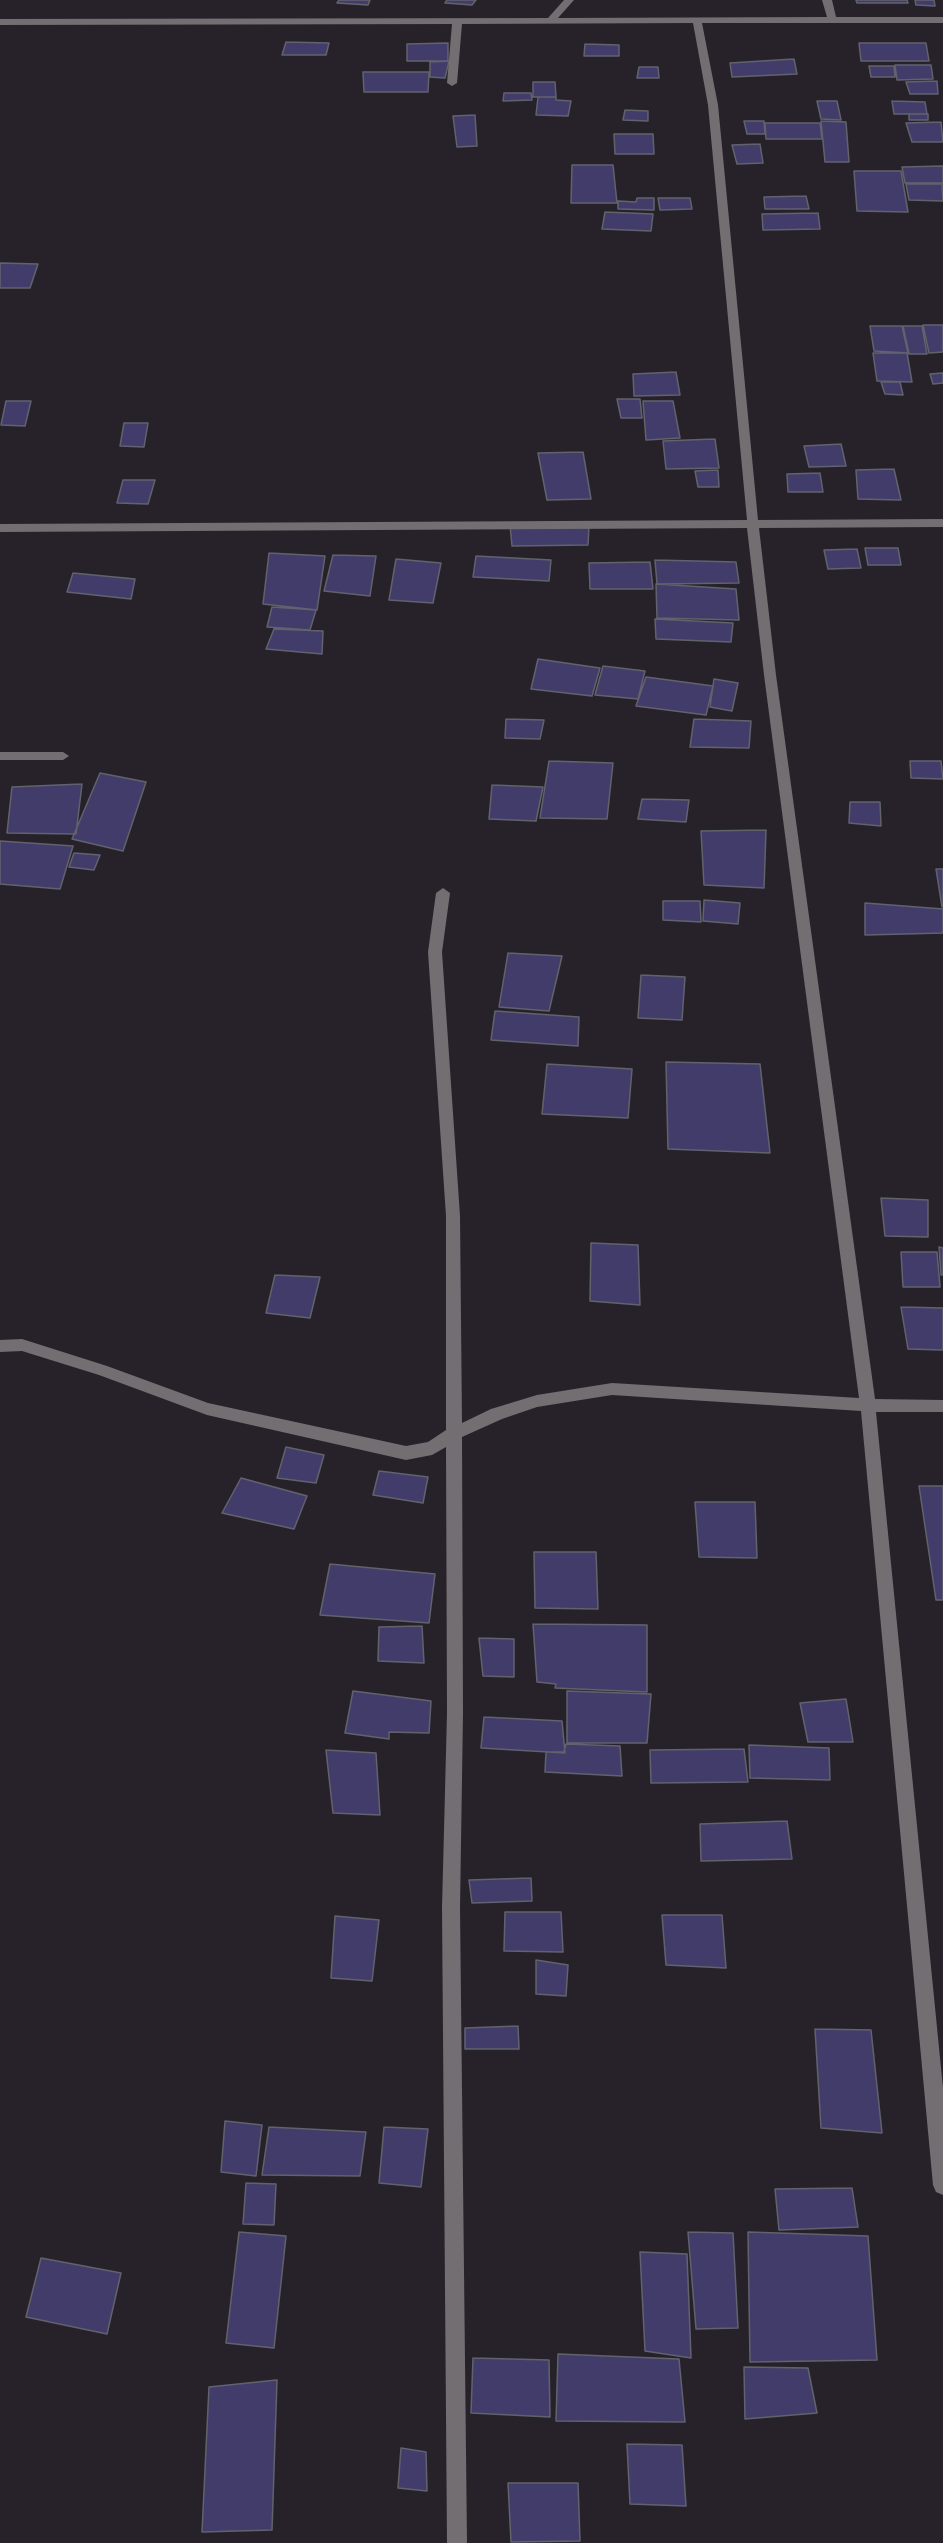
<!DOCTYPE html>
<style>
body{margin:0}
canvas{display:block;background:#27222a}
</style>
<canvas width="943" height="2543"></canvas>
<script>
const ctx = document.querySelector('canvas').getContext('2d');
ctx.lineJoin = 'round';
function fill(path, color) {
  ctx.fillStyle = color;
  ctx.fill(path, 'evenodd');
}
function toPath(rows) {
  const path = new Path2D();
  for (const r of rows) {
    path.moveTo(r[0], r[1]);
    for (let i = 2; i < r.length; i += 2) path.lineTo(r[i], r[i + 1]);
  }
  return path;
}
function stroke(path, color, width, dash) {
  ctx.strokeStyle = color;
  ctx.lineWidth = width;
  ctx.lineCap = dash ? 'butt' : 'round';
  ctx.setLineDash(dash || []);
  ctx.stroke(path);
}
const building = toPath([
 [339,0,370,0,368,5,337,3,339,0],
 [447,0,476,0,472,5,445,3,447,0],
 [856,0,907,0,908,3,857,3,856,0],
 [915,0,934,0,935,6,916,5,915,0],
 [286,42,329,43,326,55,282,55,286,42],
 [448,43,448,61,407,61,407,44,448,43],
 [859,43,926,43,929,61,861,61,859,43],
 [585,44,619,45,619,56,584,56,585,44],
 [794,59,797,74,732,77,730,63,794,59],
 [449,61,445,78,430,77,430,62,449,61],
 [895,65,931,65,933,79,897,80,895,65],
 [869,66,894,66,895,77,871,77,869,66],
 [639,67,658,67,659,78,637,78,639,67],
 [363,72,429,72,428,92,364,92,363,72],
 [937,81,938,94,910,94,906,82,937,81],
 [533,82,555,82,556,97,533,97,533,82],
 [504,93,531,93,532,100,503,101,504,93],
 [538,97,556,97,556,100,571,101,568,116,536,115,538,97],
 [817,101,837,101,841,120,821,119,817,101],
 [892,101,925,102,927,114,894,114,892,101],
 [625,110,648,111,648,121,623,120,625,110],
 [909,114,928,114,928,120,909,120,909,114],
 [475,115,477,146,457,147,453,116,475,115],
 [744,121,764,121,765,134,747,134,744,121],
 [821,121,846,122,849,162,825,162,821,121],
 [941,122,943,142,912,142,906,123,941,122],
 [765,123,820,123,822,139,766,139,765,123],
 [614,134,653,134,654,154,615,154,614,134],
 [760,144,763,163,737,164,732,145,760,144],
 [572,165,613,165,617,203,571,203,572,165],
 [943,166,943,183,905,183,902,167,943,166],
 [854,171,901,171,908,212,857,211,854,171],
 [906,184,942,184,943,201,909,200,906,184],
 [806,196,809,209,765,209,764,197,806,196],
 [637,198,654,198,654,210,618,209,618,201,636,202,637,198],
 [658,198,690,198,692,209,660,210,658,198],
 [605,212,653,214,651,231,602,229,605,212],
 [818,213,820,229,763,230,762,214,818,213],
 [0,263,38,264,30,288,0,288,0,263],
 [923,325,943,325,943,352,929,353,923,325],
 [870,326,902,326,908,353,874,351,870,326],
 [903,326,922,326,927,354,909,354,903,326],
 [873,353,907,353,912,382,877,381,873,353],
 [676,372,680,395,634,396,633,374,676,372],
 [943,373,943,383,933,384,930,374,943,373],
 [881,382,900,382,903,395,885,394,881,382],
 [617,399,640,399,642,418,621,418,617,399],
 [6,401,31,401,25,426,1,425,6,401],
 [643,401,673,401,680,438,646,440,643,401],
 [124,423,148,423,144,447,120,446,124,423],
 [715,439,719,468,666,469,663,441,715,439],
 [841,444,846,466,809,467,804,446,841,444],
 [583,452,591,499,547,500,538,453,583,452],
 [894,469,901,500,858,499,856,470,894,469],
 [718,470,719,487,698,487,695,471,718,470],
 [820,473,823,492,788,492,787,474,820,473],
 [123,480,155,480,148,504,117,503,123,480],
 [510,525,589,525,588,545,512,546,510,525],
 [865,548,898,548,901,565,868,565,865,548],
 [857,549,861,568,828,569,824,550,857,549],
 [269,553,325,556,317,610,263,604,269,553],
 [333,555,376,556,370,596,324,591,333,555],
 [476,556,551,560,549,581,473,577,476,556],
 [396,559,441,563,433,603,389,600,396,559],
 [655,560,736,562,739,583,657,584,655,560],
 [650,562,653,589,590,589,589,563,650,562],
 [73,573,135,579,131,599,67,592,73,573],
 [656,584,736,589,739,620,657,618,656,584],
 [272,607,316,610,310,630,267,627,272,607],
 [655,619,733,623,731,642,656,639,655,619],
 [274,629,323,631,322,654,266,649,274,629],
 [538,659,600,668,592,696,531,689,538,659],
 [603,666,645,671,638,699,595,695,603,666],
 [646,677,713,686,706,715,636,706,646,677],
 [714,679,738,683,732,711,710,707,714,679],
 [506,719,544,720,540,739,505,738,506,719],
 [694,719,751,721,749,748,690,747,694,719],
 [549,761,613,763,607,819,540,818,549,761],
 [910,761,941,761,943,779,911,778,910,761],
 [100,773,146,782,123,851,72,839,100,773],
 [82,784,76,834,7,833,12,787,82,784],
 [492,785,543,787,536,821,489,819,492,785],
 [642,799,689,800,686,822,638,819,642,799],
 [850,802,880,802,881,826,849,823,850,802],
 [766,830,764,888,704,885,701,831,766,830],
 [0,841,73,846,60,889,0,884,0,841],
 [74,853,100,855,94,870,69,867,74,853],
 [936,869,943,869,943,907,942,907,936,869],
 [704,900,740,903,738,924,703,921,704,900],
 [663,901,700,901,701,922,663,920,663,901],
 [865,903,943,909,943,933,865,935,865,903],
 [508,953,562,956,549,1011,499,1007,508,953],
 [641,975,685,977,682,1020,638,1018,641,975],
 [495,1011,579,1017,578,1046,491,1040,495,1011],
 [666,1062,760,1064,770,1153,668,1149,666,1062],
 [547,1064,632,1069,628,1118,542,1114,547,1064],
 [881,1198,928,1200,928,1237,885,1236,881,1198],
 [591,1243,638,1245,640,1305,590,1301,591,1243],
 [939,1247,943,1248,943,1275,941,1275,939,1247],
 [901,1252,937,1252,940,1287,903,1287,901,1252],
 [275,1275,320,1277,310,1318,266,1313,275,1275],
 [901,1307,943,1308,943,1350,908,1349,901,1307],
 [286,1447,324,1455,316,1483,277,1478,286,1447],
 [379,1471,428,1477,423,1503,373,1495,379,1471],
 [241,1478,307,1496,294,1529,222,1513,241,1478],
 [919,1486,943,1486,943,1600,936,1600,919,1486],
 [695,1502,755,1502,757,1558,699,1557,695,1502],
 [534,1552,596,1552,598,1609,535,1608,534,1552],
 [330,1564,435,1574,429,1623,320,1615,330,1564],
 [533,1624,647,1625,647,1692,555,1688,556,1684,537,1682,533,1624],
 [422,1626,424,1663,378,1661,379,1627,422,1626],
 [479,1638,514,1639,514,1677,483,1676,479,1638],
 [353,1691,431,1701,429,1733,389,1732,389,1739,345,1733,353,1691],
 [567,1691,651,1694,647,1743,567,1743,567,1691],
 [846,1699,853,1742,808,1742,800,1703,846,1699],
 [484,1717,562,1721,565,1753,481,1748,484,1717],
 [566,1744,620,1746,622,1776,545,1772,546,1752,564,1752,566,1744],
 [749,1745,829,1748,830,1780,750,1778,749,1745],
 [744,1749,748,1782,651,1783,650,1750,744,1749],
 [326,1750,376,1753,380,1815,333,1813,326,1750],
 [787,1821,792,1859,701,1861,700,1824,787,1821],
 [531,1878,532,1901,472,1903,469,1880,531,1878],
 [505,1912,561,1912,563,1952,504,1951,505,1912],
 [662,1915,722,1915,726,1968,666,1965,662,1915],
 [335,1916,379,1920,372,1981,331,1978,335,1916],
 [536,1960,568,1965,566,1996,536,1994,536,1960],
 [518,2026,519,2049,465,2049,465,2028,518,2026],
 [815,2029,871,2030,882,2133,821,2128,815,2029],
 [225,2121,262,2125,256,2176,221,2172,225,2121],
 [269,2127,366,2132,360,2176,262,2175,269,2127],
 [384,2127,428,2129,421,2187,379,2183,384,2127],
 [246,2183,276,2184,274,2225,243,2224,246,2183],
 [852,2188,858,2227,779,2230,775,2189,852,2188],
 [239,2232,286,2236,274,2348,226,2343,239,2232],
 [688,2232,733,2233,738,2328,696,2329,688,2232],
 [748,2232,868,2236,877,2360,750,2362,748,2232],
 [640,2252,687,2254,691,2358,645,2351,640,2252],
 [41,2258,121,2273,107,2334,26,2317,41,2258],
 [558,2354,679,2359,685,2422,556,2421,558,2354],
 [473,2358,549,2360,550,2417,471,2413,473,2358],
 [744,2367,808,2368,817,2413,745,2419,744,2367],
 [277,2380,272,2530,202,2532,209,2387,277,2380],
 [627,2444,682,2445,686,2506,630,2504,627,2444],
 [401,2448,426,2452,427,2491,398,2488,401,2448],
 [508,2483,578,2483,580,2541,511,2542,508,2483]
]);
fill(building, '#413c6a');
stroke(building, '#62626d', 1.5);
fill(toPath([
 [564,0,574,0,558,18,827,17,822,0,832,0,836,17,943,17,943,23,702,23,718,105,758,520,943,519,943,527,759,528,776,675,875,1399,943,1400,943,1412,876,1412,943,2088,943,2195,936,2192,933,2185,861,1411,612,1395,537,1407,502,1419,462,1437,463,1713,460,1908,467,2543,447,2543,442,1908,447,1713,446,1447,432,1455,406,1460,207,1415,99,1375,22,1351,0,1352,0,1340,22,1339,107,1366,208,1403,406,1446,428,1442,446,1430,446,1216,428,952,436,893,443,888,450,893,442,952,460,1216,462,1423,491,1409,537,1395,612,1383,859,1398,764,675,747,528,0,532,0,524,747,520,708,105,693,23,462,24,457,83,452,86,447,83,452,24,0,25,0,19,548,18,564,0],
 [0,752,63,752,69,756,63,760,0,760,0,752]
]), '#726e71');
</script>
